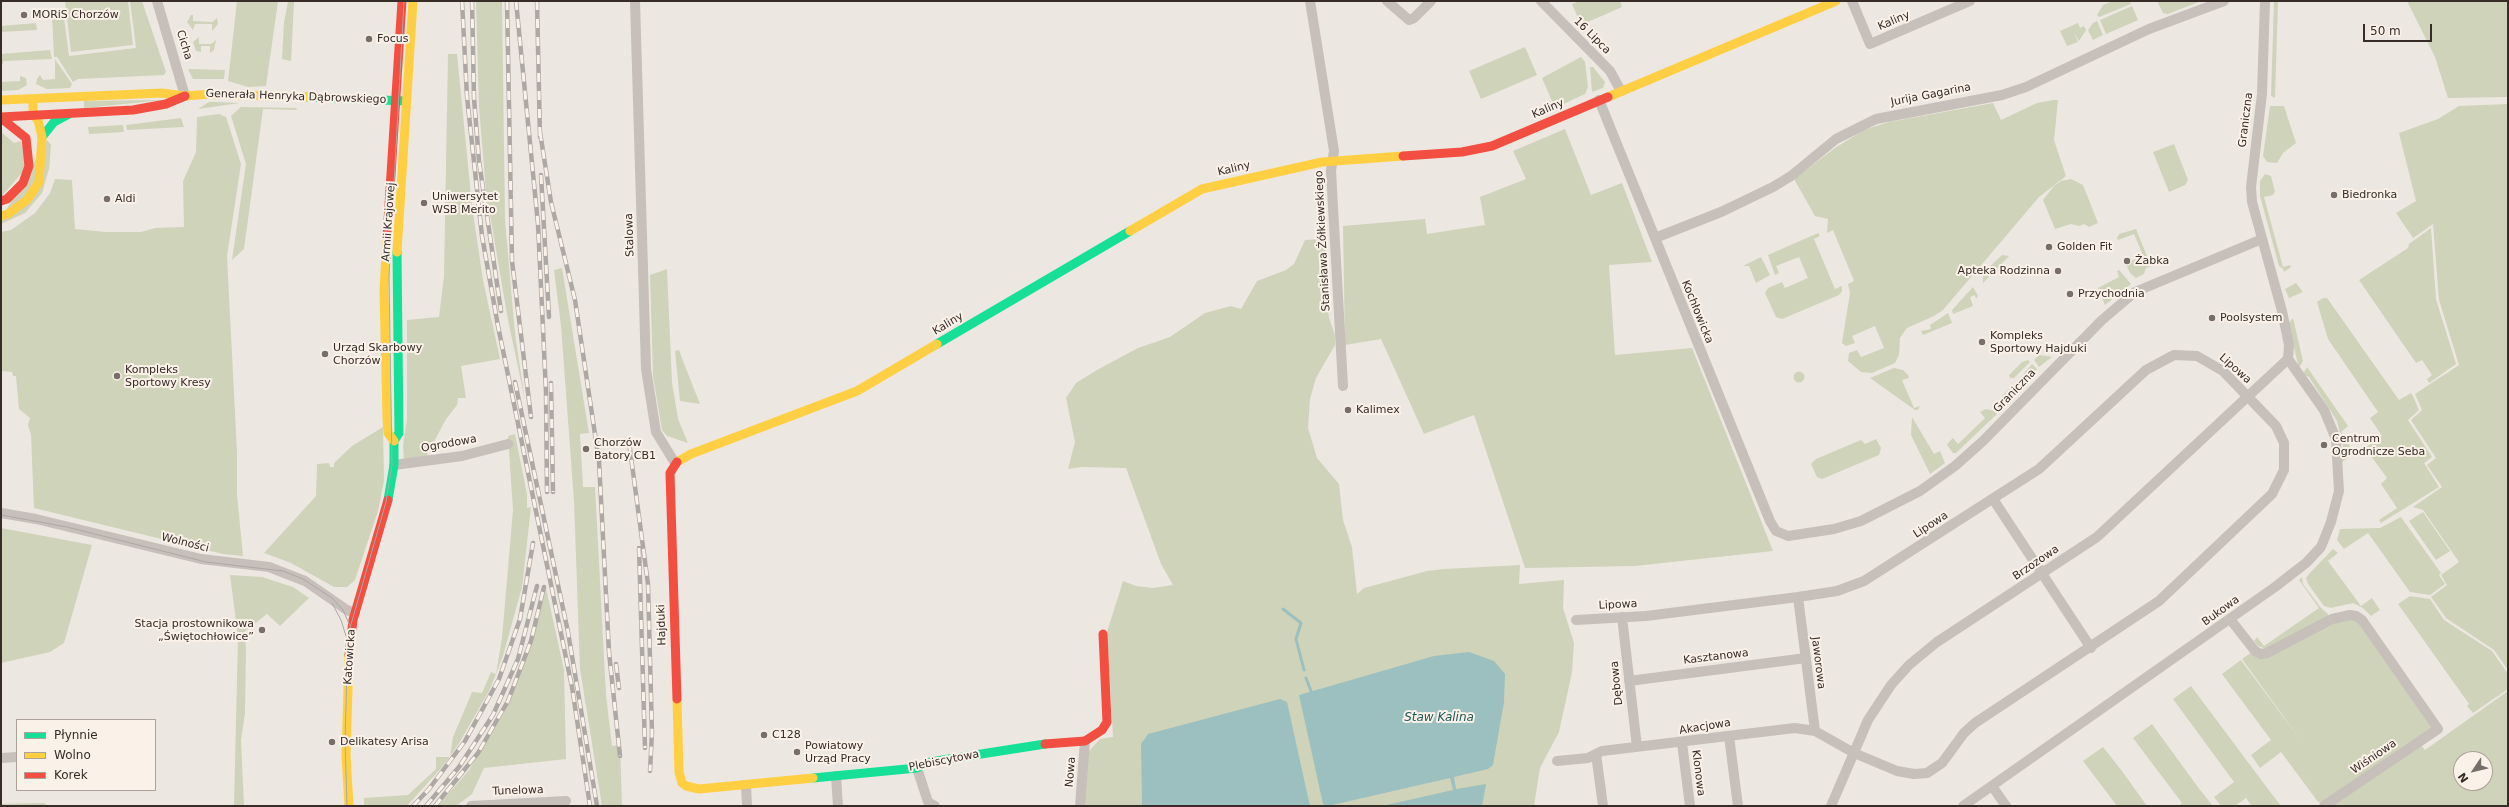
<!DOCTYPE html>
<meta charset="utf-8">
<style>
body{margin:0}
#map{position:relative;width:2509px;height:807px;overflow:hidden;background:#ede7e1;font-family:"DejaVu Sans",sans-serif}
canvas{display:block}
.frame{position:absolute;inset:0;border:2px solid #372c28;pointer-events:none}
.legend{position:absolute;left:16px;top:719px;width:140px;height:72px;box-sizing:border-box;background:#faf1e8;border:1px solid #aca29b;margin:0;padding:5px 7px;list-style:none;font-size:12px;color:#372c28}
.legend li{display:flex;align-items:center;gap:8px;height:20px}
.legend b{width:20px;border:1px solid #aca29b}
.north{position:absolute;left:2453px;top:751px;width:40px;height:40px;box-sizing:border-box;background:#faf1e8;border:1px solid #aca29b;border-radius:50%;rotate:235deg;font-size:11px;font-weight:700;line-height:16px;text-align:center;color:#372c28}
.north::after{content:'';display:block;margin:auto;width:14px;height:18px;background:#776d69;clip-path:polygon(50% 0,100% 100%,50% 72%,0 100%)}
.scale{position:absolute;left:2363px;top:24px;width:69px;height:18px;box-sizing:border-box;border:2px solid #372c28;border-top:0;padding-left:5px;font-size:12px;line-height:14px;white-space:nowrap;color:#372c28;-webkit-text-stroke:3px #faf1e8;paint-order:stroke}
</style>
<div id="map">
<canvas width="2509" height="807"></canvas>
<div class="frame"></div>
<ul class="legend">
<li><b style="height:5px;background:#16e098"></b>Płynnie</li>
<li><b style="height:5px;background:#ffcf43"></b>Wolno</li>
<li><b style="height:5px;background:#f24e42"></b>Korek</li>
</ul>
<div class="north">N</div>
<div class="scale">50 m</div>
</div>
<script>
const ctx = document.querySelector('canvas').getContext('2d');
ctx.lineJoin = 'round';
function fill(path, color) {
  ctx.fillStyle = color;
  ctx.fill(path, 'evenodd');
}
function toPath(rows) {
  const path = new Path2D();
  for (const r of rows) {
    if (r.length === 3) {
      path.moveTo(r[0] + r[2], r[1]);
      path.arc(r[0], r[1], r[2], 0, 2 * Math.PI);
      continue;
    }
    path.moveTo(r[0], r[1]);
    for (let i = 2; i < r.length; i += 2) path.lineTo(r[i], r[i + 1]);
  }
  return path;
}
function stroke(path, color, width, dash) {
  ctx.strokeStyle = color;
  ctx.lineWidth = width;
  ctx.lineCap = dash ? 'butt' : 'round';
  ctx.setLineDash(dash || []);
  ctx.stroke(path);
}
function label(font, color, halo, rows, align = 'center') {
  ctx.font = font + ' "DejaVu Sans",sans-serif';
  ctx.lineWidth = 4;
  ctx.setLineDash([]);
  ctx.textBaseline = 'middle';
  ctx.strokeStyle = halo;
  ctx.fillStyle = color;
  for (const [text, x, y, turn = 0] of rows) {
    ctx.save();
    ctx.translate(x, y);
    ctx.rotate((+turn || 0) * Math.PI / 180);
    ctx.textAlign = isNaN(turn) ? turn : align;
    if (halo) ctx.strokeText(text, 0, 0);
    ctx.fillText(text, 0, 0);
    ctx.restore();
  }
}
fill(toPath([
 [65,1,128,1,133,45,71,52],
 [130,1,142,1,166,72,164,75,78,79,73,82,57,57,54,57,52,15,61,13,64,18,69,56,136,48],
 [237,1,278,1,266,86,248,87,228,81],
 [476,1,502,1,505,220,515,334,525,400,508,320,486,191,479,107],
 [1580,1,1620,1,1622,7,1581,25,1572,4],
 [2113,1,2130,1,2131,4,2099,17,2097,15,2103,5],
 [2157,1,2201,1,2168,14,2163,13],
 [2274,1,2278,1,2275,98,2271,96],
 [2407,1,2508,1,2508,97,2448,98,2435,57],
 [288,2,294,2,291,61,282,59,284,22],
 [2132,6,2138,20,2106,34,2100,20],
 [191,15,193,15,193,21,212,22,217,18,218,24,212,31,212,24,195,24,193,30,187,22],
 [2097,21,2103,35,2093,40,2088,30,2093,23],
 [36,23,37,30,1,32,1,26],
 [2078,23,2080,28,2084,26,2086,30,2079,41,2074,33,2078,42,2067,46,2060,31],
 [199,37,199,44,211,44,216,40,214,50,210,53,210,46,201,46,201,52,196,51,193,42],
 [1525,47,1537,75,1481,99,1469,71],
 [50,50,52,59,4,61,1,67,1,54],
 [448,54,457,54,472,206,483,280,500,359,461,366,466,398,458,398,457,405,446,419,426,457,404,460,403,446,407,419,407,320,439,317,444,276],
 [1581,57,1585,62,1588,87,1585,94,1555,108,1542,78],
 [55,59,72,84,70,88,47,89,36,84,37,79,40,75,43,80,55,79],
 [1590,67,1593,67,1605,82,1603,88,1592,92],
 [188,69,225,70,224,79,193,79],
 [20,76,26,78,27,85,18,90,1,91,1,82,20,81],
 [164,100,84,108,84,101],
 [2053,100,2058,100,2054,140,2066,176,2039,197,1943,310,1934,316,1907,328,1900,338,1899,355,1895,363,1872,373,1861,372,1848,361,1849,353,1857,350,1861,357,1884,348,1875,326,1852,336,1855,343,1846,346,1842,343,1850,293,1848,284,1854,281,1833,230,1827,233,1828,219,1815,216,1794,179,1835,148,1864,130,1889,122,1993,103,2001,120,2037,103],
 [209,102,213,102,240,103,198,109],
 [2508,104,2508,670,2494,650,2446,618,2431,597,2447,585,2441,575,2459,562,2423,510,2413,507,2442,487,2427,465,2436,458,2411,420,2422,410,2415,394,2459,365,2439,300,2433,224,2413,238,2396,213,2416,201,2399,133,2438,119,2459,106],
 [2270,106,2284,106,2296,143,2283,153,2277,163,2267,162,2263,156],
 [241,107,296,108,297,110,263,109,244,249,232,260,246,164,231,116],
 [219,114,226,117,241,164,227,256,237,452,237,495,243,556,223,554,34,508,31,435,28,425,30,418,19,409,16,376,13,376,12,372,1,371,1,232,11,230,35,213,50,193,55,179,72,180,75,229,106,232,141,232,155,228,184,227,183,181,196,152,197,117],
 [181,118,184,127,127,130,126,125],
 [123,125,124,132,89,134,88,127],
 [1565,129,1591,195,1622,183,1652,262,1609,265,1615,355,1692,348,1773,551,1635,566,1525,568,1474,415,1424,434,1381,339,1345,345,1343,226,1425,219,1427,234,1485,225,1480,197,1526,179,1513,151],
 [1,132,14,143,21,141,26,168,1,197],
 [47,140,51,145,49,169,42,193,25,213,1,224,1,219],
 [2174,144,2188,180,2185,185,2169,192,2153,152],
 [2265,174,2271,176,2275,192,2273,195,2264,197,2283,267,2290,265,2291,267,2284,272,2283,269,2279,266,2260,196,2260,181],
 [2071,179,2083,185,2098,223,2089,227,2084,224,2079,226,2071,224,2055,229,2043,200,2054,186,2061,181],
 [2431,228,2436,299,2456,364,2429,383,2427,379,2432,375,2422,360,2416,363,2359,280,2408,248,2409,244],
 [2136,229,2151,266,2146,268,2144,274,2136,278,2130,273,2126,264,2143,255,2134,234,2118,240,2117,238,2119,234],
 [1818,233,1820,236,1814,239,1835,289,1842,286,1842,291,1839,295,1782,319,1776,317,1765,293,1768,288,1782,282,1785,288,1808,278,1799,257,1776,266,1779,273,1775,275,1768,255],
 [1327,239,1324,273,1329,318,1335,335,1335,345,1316,378,1310,399,1308,428,1317,458,1339,484,1343,520,1352,547,1357,594,1364,588,1379,584,1427,571,1444,569,1520,565,1519,584,1564,580,1563,608,1574,643,1572,672,1559,732,1540,768,1534,806,1083,806,1089,751,1100,739,1113,737,1107,632,1123,581,1136,586,1153,588,1173,585,1161,564,1126,468,1082,467,1068,469,1075,442,1066,398,1076,383,1097,370,1138,348,1170,337,1205,313,1231,306,1241,309,1257,281,1286,270,1294,264,1305,240],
 [2002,255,2009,256,1983,283,1983,273],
 [1761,257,1770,275,1756,283,1749,266,1743,266],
 [562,268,589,433,580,434,583,487,595,487,606,695,612,746,620,745,622,806,602,806,580,669,574,501,561,326,554,270],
 [667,269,672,382,678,419,688,443,667,436,662,430,653,376,650,275],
 [2119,270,2131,284,2105,305,2098,288,2119,277,2117,271],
 [2296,283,2303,292,2289,298,2285,289],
 [1973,287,1978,296,1976,299,1975,295,1970,297,1973,306,1953,314,1952,310],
 [2323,298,2327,298,2399,400,2411,393,2413,396,2419,410,2408,420,2432,457,2424,463,2439,487,2381,523,2379,520,2397,508,2381,484,2387,478,2365,448,2382,436,2370,418,2378,412,2328,339,2317,302],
 [1948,313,1952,323,1923,335,1921,331,1931,329,1930,325],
 [2293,318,2303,361,2299,368,2288,324],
 [679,350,683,361,700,404,680,401,675,351],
 [2039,355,2052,357,2039,367,2034,360],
 [2028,360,2030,362,2014,378,2010,378,2009,375,2022,362],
 [2032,364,2037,369,2022,385,2015,384],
 [2307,367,2348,426,2341,432,2354,453,2341,463,2341,459,2344,457,2343,445,2337,421,2309,377,2303,374],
 [1894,368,1903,370,1908,375,1909,378,1902,380,1914,408,1920,406,1918,410,1915,410,1870,378],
 [1799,377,5.5],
 [2010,388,2015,391,2015,394,2007,406,2005,406,2004,403,2008,401,2007,399,2003,400,2002,396],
 [1986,409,1994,411,1997,414,1956,453,1953,453,1947,445,1949,442,1953,438,1958,444,1985,418,1980,412],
 [1912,417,1934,454,1940,451,1945,463,1930,474,1911,435],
 [383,427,384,481,378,511,355,580,347,587,334,587,291,563,264,553,316,496,317,464,329,463,330,467,334,467,334,463,352,446],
 [515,434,527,494,527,508,531,507,522,587,503,656,496,674,489,691,458,745,443,766,407,806,364,806,364,798,408,795,436,769,436,757,450,757,453,737,472,692,482,693,491,672,496,674,502,638,513,510,508,436],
 [1876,439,1881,448,1879,455,1822,479,1817,477,1811,464,1816,459,1861,440,1865,444],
 [2423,512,2450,551,2436,560,2409,521],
 [2401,517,2441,573,2439,575,2445,584,2430,595,2410,592,2368,533,2344,549,2337,540,2340,529,2380,528],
 [1,528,92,545,64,643,50,652,1,663],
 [2333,549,2338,553,2328,561,2361,606,2372,598,2380,610,2371,616,2363,608,2353,603,2331,608,2324,606,2308,584,2306,578,2309,574],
 [230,575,262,577,293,587,309,598,280,626,267,614,244,632,246,648,245,713,241,740,244,806,234,806,238,636],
 [2302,577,2303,584,2321,608,2328,614,2328,616,2267,649,2258,646,2254,641,2257,637,2264,646,2319,608,2299,580],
 [546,588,564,670,566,759,484,768,472,794,456,806,438,806,469,770,505,711,532,644],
 [2410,596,2430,599,2444,620,2492,651,2508,674,2508,689,2473,713,2467,706,2469,704,2398,604],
 [2355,618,2432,729,2322,803,2318,802,2281,752,2260,768,2251,755,2271,740,2222,674,2241,660,2302,742,2242,659,2252,652,2256,657,2333,621],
 [2191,686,2271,793,2281,806,2252,806,2246,798,2235,806,2221,806,2214,797,2234,782,2173,699],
 [2508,691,2508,806,2330,806,2421,745,2425,750],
 [2461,759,2485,759,2485,783,2461,783],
 [2152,724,2200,790,2213,806,2179,806,2182,803,2133,738],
 [2103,747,2122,771,2147,806,2117,806,2108,794,2083,761],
 [44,803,48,806,1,806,1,804]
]), '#cfd3ba');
fill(toPath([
 [1469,652,1494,661,1505,674,1504,702,1493,765,1488,769,1454,777,1456,789,1486,784,1482,806,1382,806,1453,790,1450,778,1328,806,1323,804,1299,695,1434,656],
 [1280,699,1287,702,1310,806,1142,806,1141,744,1148,734]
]), '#9cc0bf');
stroke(toPath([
 [1283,609,1301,623,1296,639,1304,670],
 [1306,678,1311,691]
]), '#9cc0bf', 3);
stroke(toPath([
 [157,1,185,96],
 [635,1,646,369,656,432,675,463],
 [1310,1,1334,151,1331,171,1343,386],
 [1387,1,1409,20,1414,18,1431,1],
 [1541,1,1610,71,1621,91],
 [1852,1,1870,44,1970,1],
 [2265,1,2262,94,2251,187,2252,202,2282,311,2289,345,2288,359],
 [1599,100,1770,521,1776,531,1788,536,1834,529,1861,521,1920,491,1955,466,1983,441,2102,320,2135,292,2262,239],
 [1655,238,1721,212,1773,187,1791,176,1836,139,1876,119,2002,95,2026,87,2149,29,2224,1],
 [394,465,462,456,508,444],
 [1993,499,2091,648],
 [1,513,36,519,201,559,269,567,305,581,347,610,355,613],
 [1798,597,1815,731],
 [1622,617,1637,747],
 [2230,619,2255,651,2261,654,2267,653,2332,619,2350,615,2356,616,2362,620,2438,729,2324,806],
 [1629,681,1806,658],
 [1729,736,1738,806],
 [1682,743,1690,806],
 [1596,754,1603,806],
 [1,758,17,757],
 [1557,761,1588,758,1602,751,1795,728,1815,731,1854,753,1897,771,1914,774,1927,773,1942,763,1964,733,1975,723,2159,601,2272,494,2284,470,2284,443,2276,426,2223,371,2197,356,2174,355,2146,370,2039,469,1864,581,1837,591,1798,597,1646,616,1576,620],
 [917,768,928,802,935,806],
 [836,776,838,806],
 [746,785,747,806],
 [1992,786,2006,806],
 [471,806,566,801],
 [1080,806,1085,741],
 [1831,806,1868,720,1891,685,1909,665,1937,642,2097,537,2288,359],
 [1963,806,2275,587,2306,563,2321,547,2331,522,2339,491,2336,439,2324,410,2288,359]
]), '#c6bfba', 10);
stroke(toPath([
 [307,97,406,101],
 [42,137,54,122,69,114],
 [937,344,1130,231],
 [388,500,394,465,394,441,399,433,397,252],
 [813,778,917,768,930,762,1045,744]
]), '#16e098', 9);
stroke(toPath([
 [1608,97,1836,1],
 [1,100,162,93,185,96,211,94,307,97],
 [1,216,8,214,27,200,39,182,42,137,38,120,33,115,33,99],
 [1130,231,1202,189,1322,162,1403,156],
 [387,237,384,290,387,418,388,433,394,441],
 [397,252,413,1],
 [677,462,691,454,857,391,937,344],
 [677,699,679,772,682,783,686,786,699,789,813,778],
 [349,806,346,755,349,655]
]), '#ffcf43', 9);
stroke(toPath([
 [1,117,133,110,166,104,185,96],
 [1,118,26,138,29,166,23,183,7,199,1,201],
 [1403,156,1462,152,1492,146,1608,97],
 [387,237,402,1],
 [349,655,353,620,388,500],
 [677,699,670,473,677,462],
 [1045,744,1085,741,1102,730,1107,722,1103,634]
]), '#f24e42', 9);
stroke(toPath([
 [1,515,67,527,206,562,283,571,303,579,332,598,343,610,350,626],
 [332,603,341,620,346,636],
 [347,806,345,740,348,635,386,502,392,465,389,276,404,1]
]), '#aea8a4', 1);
const rail = toPath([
 [462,1,467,97,482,236,498,326,572,687,590,806],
 [472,1,474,98,479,161,501,311],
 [507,1,512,261,531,417],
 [516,1,538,224,546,392,547,492],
 [537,1,540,137],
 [540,132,551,202,575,300,599,461,609,652,620,756],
 [541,175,549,317],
 [515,382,568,632,597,806],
 [551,383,553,492],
 [629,442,648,584,652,733,650,771],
 [639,548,645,748],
 [616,664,619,688],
 [413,806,429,789,465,741,499,679,520,619,533,543],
 [426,806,459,767,493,715,518,659,537,586],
 [435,806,478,753,508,701,531,641,544,587]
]);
stroke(rail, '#aea8a4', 4.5);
stroke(rail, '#faf1e8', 3, [9]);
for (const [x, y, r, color] of [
 [24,15,4,"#776d69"],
 [369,39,4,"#776d69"],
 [2334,195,4,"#776d69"],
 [107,199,4,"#776d69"],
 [424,203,4,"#776d69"],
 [2049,247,4,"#776d69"],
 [2127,261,4,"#776d69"],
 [2058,271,4,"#776d69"],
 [2070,294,4,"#776d69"],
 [2212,318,4,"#776d69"],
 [1982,342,4,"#776d69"],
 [325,354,4,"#776d69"],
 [117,376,4,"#776d69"],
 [1348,410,4,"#776d69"],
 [2324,445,4,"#776d69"],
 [586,449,4,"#776d69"],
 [262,630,4,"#776d69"],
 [764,735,4,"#776d69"],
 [332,742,4,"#776d69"],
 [797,752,4,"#776d69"]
]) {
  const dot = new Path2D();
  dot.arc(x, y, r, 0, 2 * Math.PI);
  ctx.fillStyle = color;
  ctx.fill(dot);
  stroke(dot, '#faf1e8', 1.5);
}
label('11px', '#372c28', '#faf1e8', [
 ["MORiS Chorzów",32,15],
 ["Focus",377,39],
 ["Biedronka",2342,195],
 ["Uniwersytet",432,197],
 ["WSB Merito",432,210],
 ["Aldi",115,199],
 ["Golden Fit",2057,247],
 ["Żabka",2135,261],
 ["Apteka Rodzinna",2050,271,"right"],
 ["Przychodnia",2078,294],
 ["Poolsystem",2220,318],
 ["Kompleks",1990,336],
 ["Sportowy Hajduki",1990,349],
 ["Urząd Skarbowy",333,348],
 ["Chorzów",333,361],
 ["Kompleks",125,370],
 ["Sportowy Kresy",125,383],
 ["Kalimex",1356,410],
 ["Centrum",2332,439],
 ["Ogrodnicze Seba",2332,452],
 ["Chorzów",594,443],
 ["Batory CB1",594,456],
 ["Stacja prostownikowa",254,624,"right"],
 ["„Świętochłowice”",254,637,"right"],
 ["C128",772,735],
 ["Delikatesy Arisa",340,742],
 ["Powiatowy",805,746],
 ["Urząd Pracy",805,759]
], 'left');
label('11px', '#372c28', '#faf1e8', [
 ["Kaliny",1894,21,-23],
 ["16 Lipca",1592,36,45],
 ["Cicha",184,45,73],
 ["Jurija Gagarina",1931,95,-11],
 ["Generała Henryka Dąbrowskiego",296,97,2],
 ["Kaliny",1548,109,-23],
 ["Graniczna",2246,120,-83],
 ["Kaliny",1234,169,-13],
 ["Armii Krajowej",389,222,-86],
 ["Stalowa",630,235,-92],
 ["Stanisława Żółkiewskiego",1323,241,-93],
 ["Kochłowicka",1697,312,68],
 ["Kaliny",948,324,-31],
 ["Lipowa",2235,369,42],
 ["Graniczna",2015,391,-46],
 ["Ogrodowa",449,444,-10],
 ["Lipowa",1931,525,-33],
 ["Wolności",185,543,14],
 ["Brzozowa",2036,563,-34],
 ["Lipowa",1618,605,-3],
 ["Bukowa",2221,611,-36],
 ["Hajduki",662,625,-92],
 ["Katowicka",350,657,-86],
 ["Kasztanowa",1716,657,-7],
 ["Jaworowa",1818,663,83],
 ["Dębowa",1617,683,-96],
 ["Akacjowa",1705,727,-9],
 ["Wiśniowa",2374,757,-34],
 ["Plebiscytowa",944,761,-11],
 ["Nowa",1071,772,-85],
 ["Klonowa",1698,773,83],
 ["Tunelowa",518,791,-2]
]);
label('italic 12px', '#1c585a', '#faf1e8', [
 ["Staw Kalina",1439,718]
]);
</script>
